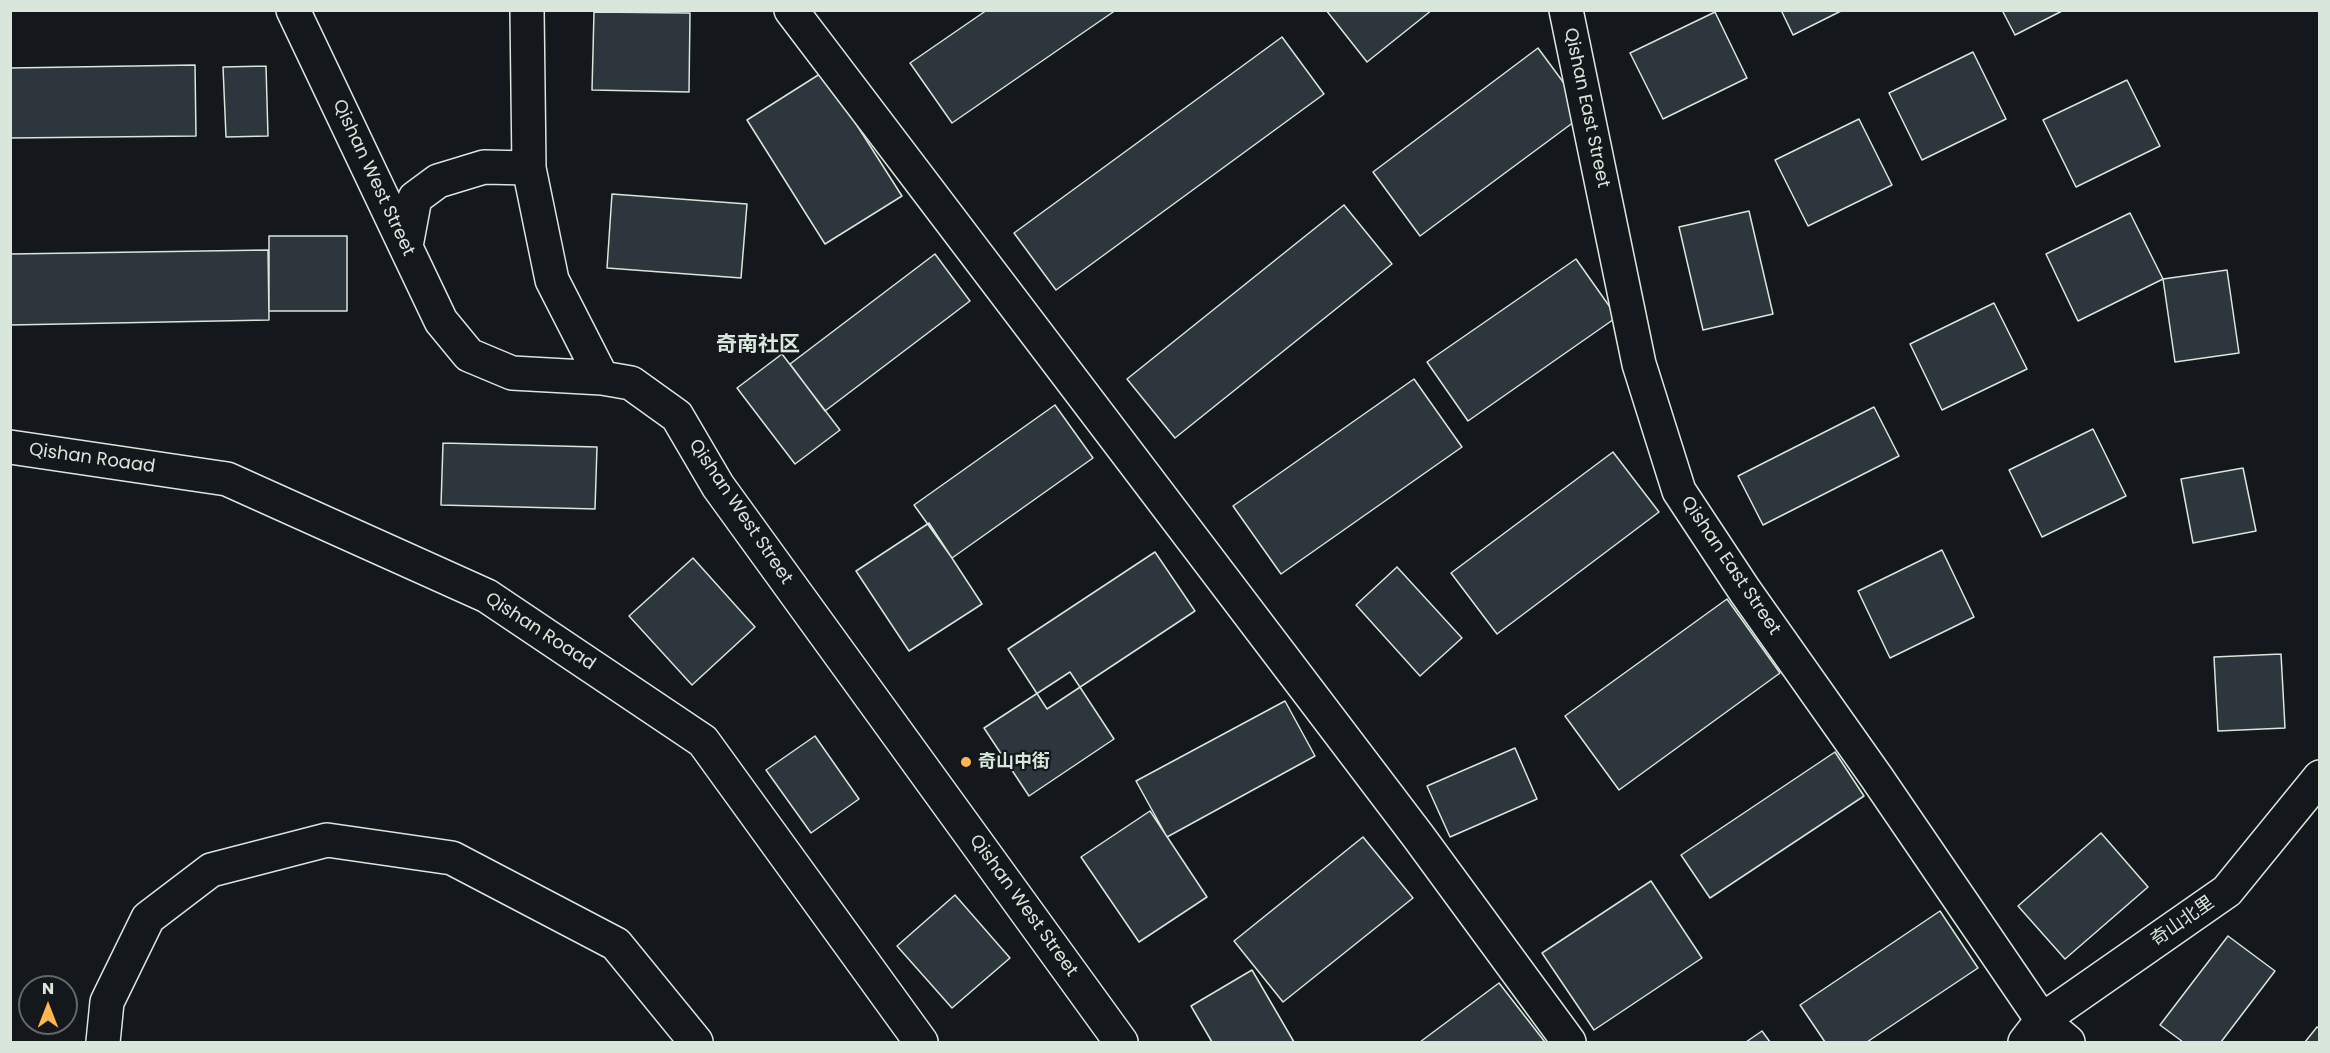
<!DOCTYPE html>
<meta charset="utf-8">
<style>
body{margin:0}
#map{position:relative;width:2330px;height:1053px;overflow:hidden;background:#14181c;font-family:Poppins,sans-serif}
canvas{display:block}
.frame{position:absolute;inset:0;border:12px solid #d8e6dc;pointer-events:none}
.north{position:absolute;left:18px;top:975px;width:60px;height:60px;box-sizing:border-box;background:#14181c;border:2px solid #626a69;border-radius:50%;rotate:0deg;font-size:16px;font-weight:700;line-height:24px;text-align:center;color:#d8e6dc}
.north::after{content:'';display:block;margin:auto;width:21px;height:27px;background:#ffb74d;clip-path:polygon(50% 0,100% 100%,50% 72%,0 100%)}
</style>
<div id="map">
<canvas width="2330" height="1053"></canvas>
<div class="frame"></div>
<div class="north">N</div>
</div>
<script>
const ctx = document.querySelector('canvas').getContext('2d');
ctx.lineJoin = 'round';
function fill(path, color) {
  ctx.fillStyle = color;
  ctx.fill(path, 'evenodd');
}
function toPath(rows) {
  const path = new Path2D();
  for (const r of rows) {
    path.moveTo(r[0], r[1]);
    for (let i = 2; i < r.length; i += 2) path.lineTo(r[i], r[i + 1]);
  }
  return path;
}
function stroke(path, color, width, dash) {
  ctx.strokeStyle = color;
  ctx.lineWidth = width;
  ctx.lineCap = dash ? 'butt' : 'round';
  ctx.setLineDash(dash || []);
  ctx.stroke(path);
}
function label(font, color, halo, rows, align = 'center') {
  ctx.font = font + ' Poppins,"Noto Sans SC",sans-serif';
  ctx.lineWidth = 4.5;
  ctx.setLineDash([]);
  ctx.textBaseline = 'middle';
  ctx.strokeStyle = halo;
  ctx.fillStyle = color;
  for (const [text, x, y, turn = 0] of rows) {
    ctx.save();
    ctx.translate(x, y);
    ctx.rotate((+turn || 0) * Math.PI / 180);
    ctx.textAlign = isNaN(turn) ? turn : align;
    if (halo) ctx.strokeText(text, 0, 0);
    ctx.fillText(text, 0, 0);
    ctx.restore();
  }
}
const building = toPath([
 [987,10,1116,10,952,123,910,63,987,10],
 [1326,10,1432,10,1367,62,1326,10],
 [1781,10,1843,10,1793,35,1781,10],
 [2002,10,2064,10,2015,35,2002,10],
 [594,12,690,13,689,92,592,90,594,12],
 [1715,12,1747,78,1663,119,1630,53,1715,12],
 [1282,37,1324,94,1056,290,1014,233,1282,37],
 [1538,48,1586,113,1420,236,1373,172,1538,48],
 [1973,52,2006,119,1922,160,1889,93,1973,52],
 [195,65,196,136,10,138,10,68,195,65],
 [266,66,268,136,226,137,223,67,266,66],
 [823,72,902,196,825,244,747,120,823,72],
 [2127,80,2160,146,2076,187,2043,120,2127,80],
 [1859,119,1892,185,1808,226,1775,160,1859,119],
 [612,194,747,204,741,278,607,268,612,194],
 [1344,205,1392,264,1175,438,1127,379,1344,205],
 [1749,211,1773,314,1703,330,1679,227,1749,211],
 [2130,213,2163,279,2078,321,2046,254,2130,213],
 [269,236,347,236,347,311,269,311,269,236],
 [268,250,269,320,10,325,10,254,268,250],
 [935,254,970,301,825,411,790,364,935,254],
 [1576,259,1617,317,1468,421,1427,362,1576,259],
 [2227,270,2239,353,2175,362,2163,279,2227,270],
 [1994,303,2027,369,1942,410,1910,344,1994,303],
 [782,354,840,430,795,464,737,388,782,354],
 [1414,379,1462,447,1281,574,1233,506,1414,379],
 [1055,405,1093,458,952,558,914,505,1055,405],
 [1874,407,1899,456,1763,525,1738,476,1874,407],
 [2093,429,2126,496,2042,537,2009,470,2093,429],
 [443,443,597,447,595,509,441,505,443,443],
 [1613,452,1659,512,1497,634,1451,573,1613,452],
 [2243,468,2256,531,2193,543,2181,479,2243,468],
 [929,523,982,604,909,651,856,571,929,523],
 [1942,550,1974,617,1890,658,1858,591,1942,550],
 [1155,552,1195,611,1047,709,1008,649,1155,552],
 [693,558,755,627,692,685,629,616,693,558],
 [1397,567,1462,638,1420,676,1356,605,1397,567],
 [1727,599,1780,673,1619,790,1565,716,1727,599],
 [2281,654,2285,728,2218,731,2214,657,2281,654],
 [1070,672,1114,739,1029,796,984,728,1070,672],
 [1285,701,1315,756,1167,837,1136,781,1285,701],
 [815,736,859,799,811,833,766,770,815,736],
 [1515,748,1537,799,1450,837,1427,786,1515,748],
 [1835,752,1864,796,1710,898,1681,855,1835,752],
 [1150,811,1207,897,1139,942,1081,857,1150,811],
 [2101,833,2148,887,2065,959,2018,906,2101,833],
 [1363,837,1413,898,1283,1002,1234,941,1363,837],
 [1651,881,1702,958,1594,1030,1542,953,1651,881],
 [955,895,1010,958,952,1008,897,946,955,895],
 [1940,911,1978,968,1867,1042,1825,1042,1800,1005,1940,911],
 [2228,936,2275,971,2221,1042,2183,1042,2160,1025,2228,936],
 [1252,970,1294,1042,1212,1042,1191,1006,1252,970],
 [1499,983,1545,1042,1420,1042,1499,983],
 [2317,1027,2320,1029,2320,1042,2305,1042,2317,1027],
 [1762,1031,1770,1042,1746,1042,1762,1031]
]);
fill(building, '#2c363c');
stroke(building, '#d8e6dc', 1.5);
const minor = toPath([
 [293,10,441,321,469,355,512,373,602,378,631,383,677,416,718,486,1121,1042],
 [527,10,529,168,552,280,602,378],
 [791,10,1418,836,1569,1042],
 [1566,10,1639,364,1679,491,1745,591,1877,778,2042,1020,2068,1042],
 [406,246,415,198,438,181,484,167,529,168],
 [10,447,227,479,487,596,703,741,921,1042],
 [103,1042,107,1002,148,918,211,870,327,840,452,858,616,944,696,1042],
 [2025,1042,2042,1020,2227,891,2320,777]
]);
stroke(minor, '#d8e6dc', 36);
stroke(minor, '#14181c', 33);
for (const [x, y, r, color] of [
 [966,762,6,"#ffb74d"]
]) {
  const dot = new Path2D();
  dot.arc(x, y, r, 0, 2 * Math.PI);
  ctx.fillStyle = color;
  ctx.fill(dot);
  stroke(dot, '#14181c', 2);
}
label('18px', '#d8e6dc', '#14181c', [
 ["Qishan East Street",1586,108,78],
 ["Qishan West Street",373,178,65],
 ["Qishan Roaad",92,459,8],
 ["Qishan West Street",740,512,56],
 ["Qishan East Street",1730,566,56],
 ["Qishan Roaad",540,632,33],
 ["Qishan West Street",1023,906,54],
 ["奇山北里",2183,922,-35]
]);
label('bold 18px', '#d8e6dc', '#14181c', [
 ["奇山中街",978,762]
], 'left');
label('bold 21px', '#d8e6dc', '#14181c', [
 ["奇南社区",758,346]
]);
</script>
